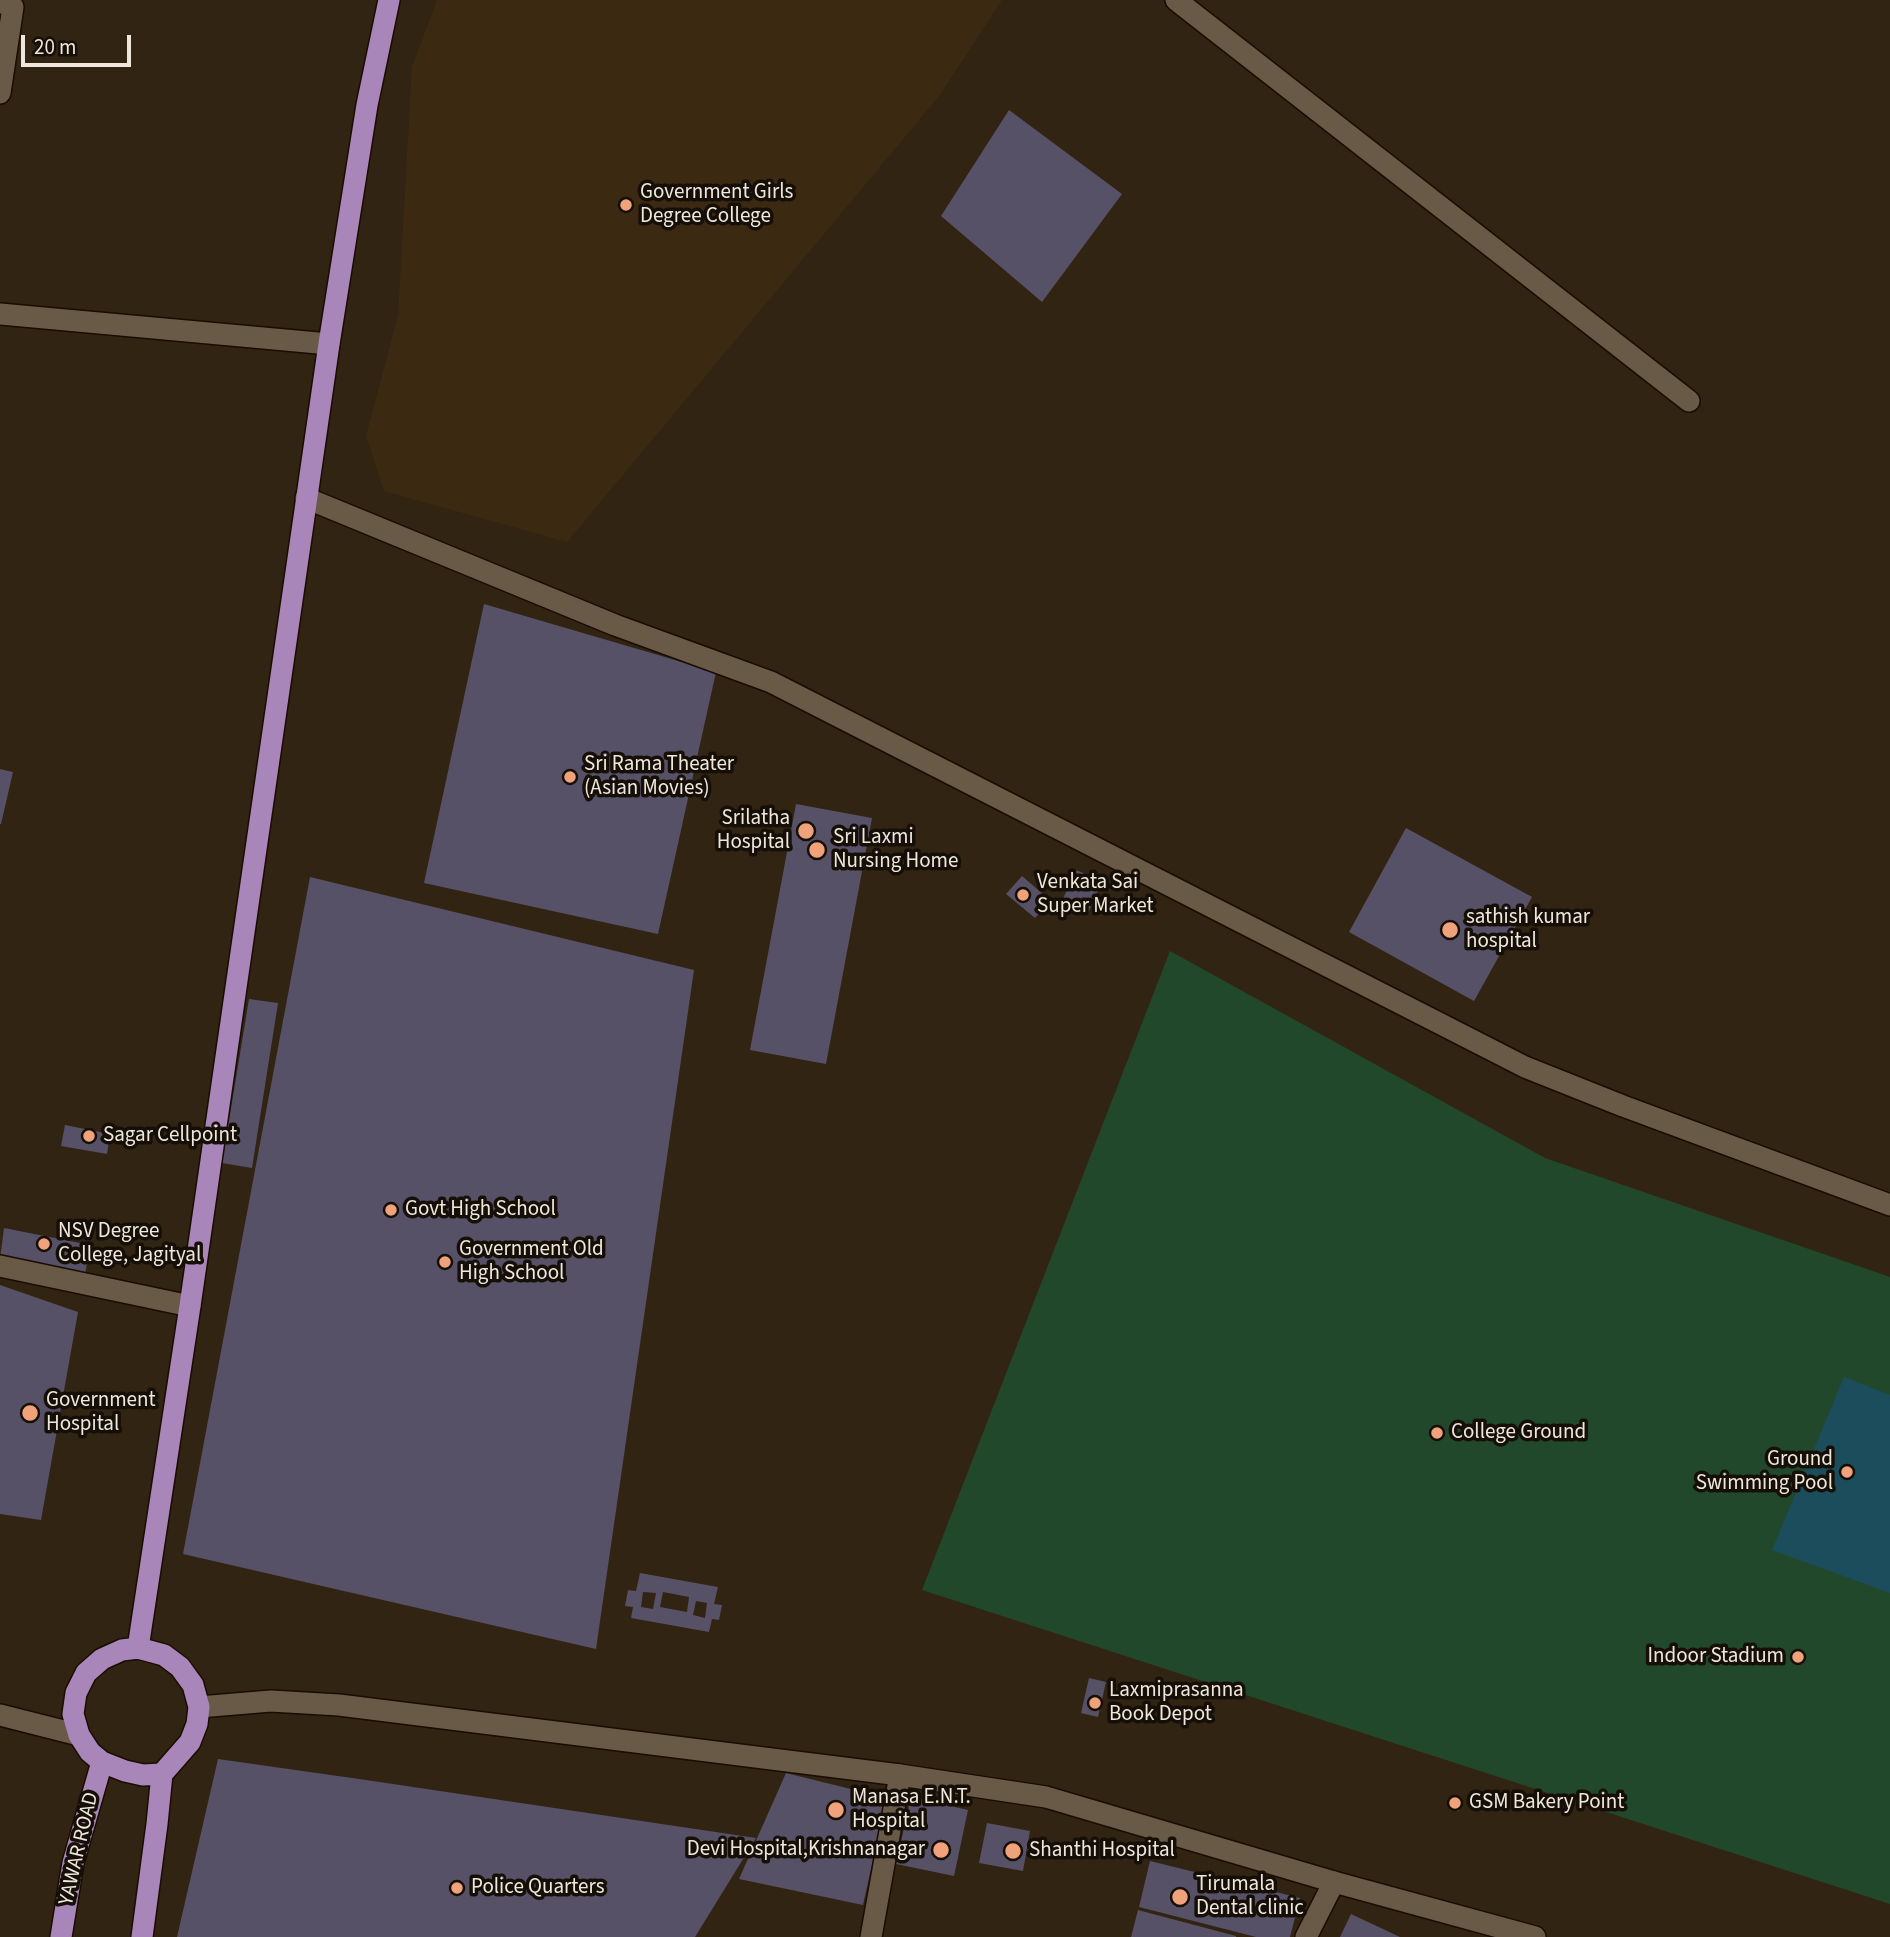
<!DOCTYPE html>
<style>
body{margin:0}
#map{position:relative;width:1890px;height:1937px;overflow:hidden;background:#322413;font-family:"Source Sans 3",sans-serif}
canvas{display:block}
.scale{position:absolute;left:21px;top:35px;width:110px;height:32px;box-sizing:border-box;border:4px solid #f0e7dc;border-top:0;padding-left:9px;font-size:21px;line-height:24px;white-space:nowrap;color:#f0e7dc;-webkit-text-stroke:5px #150f08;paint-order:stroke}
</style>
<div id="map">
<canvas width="1890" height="1937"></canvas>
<div class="scale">20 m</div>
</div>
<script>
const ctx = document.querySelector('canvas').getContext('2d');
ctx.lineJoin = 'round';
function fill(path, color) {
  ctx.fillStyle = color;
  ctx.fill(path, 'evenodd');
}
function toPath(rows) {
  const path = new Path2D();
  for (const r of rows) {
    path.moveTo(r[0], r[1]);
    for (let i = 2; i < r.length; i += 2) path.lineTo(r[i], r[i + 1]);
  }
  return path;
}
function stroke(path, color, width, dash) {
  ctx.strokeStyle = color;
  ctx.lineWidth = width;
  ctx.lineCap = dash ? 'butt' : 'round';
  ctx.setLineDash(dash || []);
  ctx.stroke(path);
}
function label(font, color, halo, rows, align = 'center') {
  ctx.font = font + ' "Source Sans 3",sans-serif';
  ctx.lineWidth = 7;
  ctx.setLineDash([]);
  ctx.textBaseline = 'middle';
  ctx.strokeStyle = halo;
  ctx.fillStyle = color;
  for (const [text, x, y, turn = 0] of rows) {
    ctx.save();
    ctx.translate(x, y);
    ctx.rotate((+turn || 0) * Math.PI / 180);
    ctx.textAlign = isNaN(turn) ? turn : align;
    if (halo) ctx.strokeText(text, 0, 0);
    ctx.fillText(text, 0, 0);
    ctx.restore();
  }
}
fill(toPath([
 [437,0,1002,0,940,95,567,542,384,491,366,436,398,315,412,67]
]), '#3b2912');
fill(toPath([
 [1170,951,1545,1158,1890,1277,1890,1904,922,1590]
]), '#22482b');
fill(toPath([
 [1844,1377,1890,1395,1890,1593,1772,1550]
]), '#1b4d5c');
fill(toPath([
 [1009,110,1122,194,1042,302,941,216],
 [484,604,716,672,658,934,424,883],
 [0,769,13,772,1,824,0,824],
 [796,804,872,818,826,1064,750,1050],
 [1406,828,1532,897,1474,1001,1349,932],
 [1076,870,1102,881,1088,913,1062,901],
 [1022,876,1051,901,1035,918,1006,894],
 [310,877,694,970,596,1649,183,1554],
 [249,999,278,1003,252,1168,222,1163],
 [65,1125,110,1134,107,1154,61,1146],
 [4,1228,90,1245,85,1275,0,1259],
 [0,1285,78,1312,41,1520,0,1514],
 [640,1573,718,1587,714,1604,722,1605,719,1620,712,1619,709,1632,631,1618,633,1607,625,1606,628,1590,636,1591],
 [643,1592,656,1593,653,1609,641,1607],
 [663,1592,689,1597,687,1612,660,1607],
 [696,1601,707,1603,705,1618,693,1615],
 [1089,1678,1106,1682,1098,1717,1081,1713],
 [218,1759,366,1780,756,1838,695,1937,177,1937],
 [786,1773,887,1798,863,1905,739,1879],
 [911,1797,968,1810,954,1876,896,1864],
 [1452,1797,1461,1797,1459,1811,1450,1810],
 [987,1823,1030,1831,1023,1871,979,1863],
 [1150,1861,1300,1898,1290,1937,1256,1937,1139,1907],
 [1138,1910,1236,1936,1236,1937,1131,1937],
 [1351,1914,1400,1937,1340,1937]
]), '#565166');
const minor = toPath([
 [1176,0,1689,401],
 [0,2,13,7,0,93],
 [0,314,329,344],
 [306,498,615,625,771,682,1525,1067,1623,1106,1890,1205],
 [0,1266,190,1306],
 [871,1937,900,1775],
 [1306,1937,1334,1882]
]);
const tertiary = toPath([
 [0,1715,79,1735]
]);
const secondary = toPath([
 [199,1707,271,1701,339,1705,900,1775,1046,1797,1334,1882,1535,1937]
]);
const trunk = toPath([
 [138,1648,190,1306,329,344,367,105,389,0],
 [138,1648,164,1655,180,1667,193,1685,199,1707,197,1724,190,1742,162,1774,143,1775,125,1771,102,1762,90,1752,79,1735,73,1714,76,1693,86,1673,102,1659,122,1650,138,1648],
 [61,1937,73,1863,102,1762],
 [142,1937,157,1824,162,1774]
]);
stroke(minor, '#190d01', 24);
stroke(tertiary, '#190d01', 24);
stroke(secondary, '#190d01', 24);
stroke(trunk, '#190d01', 24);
stroke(minor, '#695947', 21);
stroke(tertiary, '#695947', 21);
stroke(secondary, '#695947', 21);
stroke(trunk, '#a886ba', 21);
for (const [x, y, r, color] of [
 [626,205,7,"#f0a27a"],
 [570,777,7,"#f0a27a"],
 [806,831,9,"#f0a27a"],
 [817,850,9,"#f0a27a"],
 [1023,895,7,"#f0a27a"],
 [1450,930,9,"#f0a27a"],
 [89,1136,7,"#f0a27a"],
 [391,1210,7,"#f0a27a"],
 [44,1244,7,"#f0a27a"],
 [445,1262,7,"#f0a27a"],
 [30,1413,9,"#f0a27a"],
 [1437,1433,7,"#f0a27a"],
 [1847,1472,7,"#f0a27a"],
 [1798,1657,7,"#f0a27a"],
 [1095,1703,7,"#f0a27a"],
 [1455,1803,7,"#f0a27a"],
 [836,1810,9,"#f0a27a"],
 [941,1850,9,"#f0a27a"],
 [1013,1851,9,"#f0a27a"],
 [457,1888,7,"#f0a27a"],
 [1180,1897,9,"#f0a27a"]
]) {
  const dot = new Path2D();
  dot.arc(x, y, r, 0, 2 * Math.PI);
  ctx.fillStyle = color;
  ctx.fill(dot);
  stroke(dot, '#150f08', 2.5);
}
label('21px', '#f0e7dc', '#150f08', [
 ["Government Girls",640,193],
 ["Degree College",640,217],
 ["Sri Rama Theater",584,765],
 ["(Asian Movies)",584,789],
 ["Srilatha",790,819,"right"],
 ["Hospital",790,843,"right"],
 ["Sri Laxmi",833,838],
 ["Nursing Home",833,862],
 ["Venkata Sai",1037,883],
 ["Super Market",1037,907],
 ["sathish kumar",1466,918],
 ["hospital",1466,942],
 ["Sagar Cellpoint",103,1136],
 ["Govt High School",405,1210],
 ["NSV Degree",58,1232],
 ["College, Jagityal",58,1256],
 ["Government Old",459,1250],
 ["High School",459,1274],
 ["Government",46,1401],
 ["Hospital",46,1425],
 ["College Ground",1451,1433],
 ["Ground",1833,1460,"right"],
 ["Swimming Pool",1833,1484,"right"],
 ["Indoor Stadium",1784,1657,"right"],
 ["Laxmiprasanna",1109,1691],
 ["Book Depot",1109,1715],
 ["Manasa E.N.T.",852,1798],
 ["Hospital",852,1822],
 ["GSM Bakery Point",1469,1803],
 ["Devi Hospital,Krishnanagar",925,1850,"right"],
 ["Shanthi Hospital",1029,1851],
 ["Tirumala",1196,1885],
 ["Dental clinic",1196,1909],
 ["Police Quarters",471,1888]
], 'left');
label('21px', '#f0e7dc', '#150f08', [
 ["YAWAR ROAD",80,1849,-77]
]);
</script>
